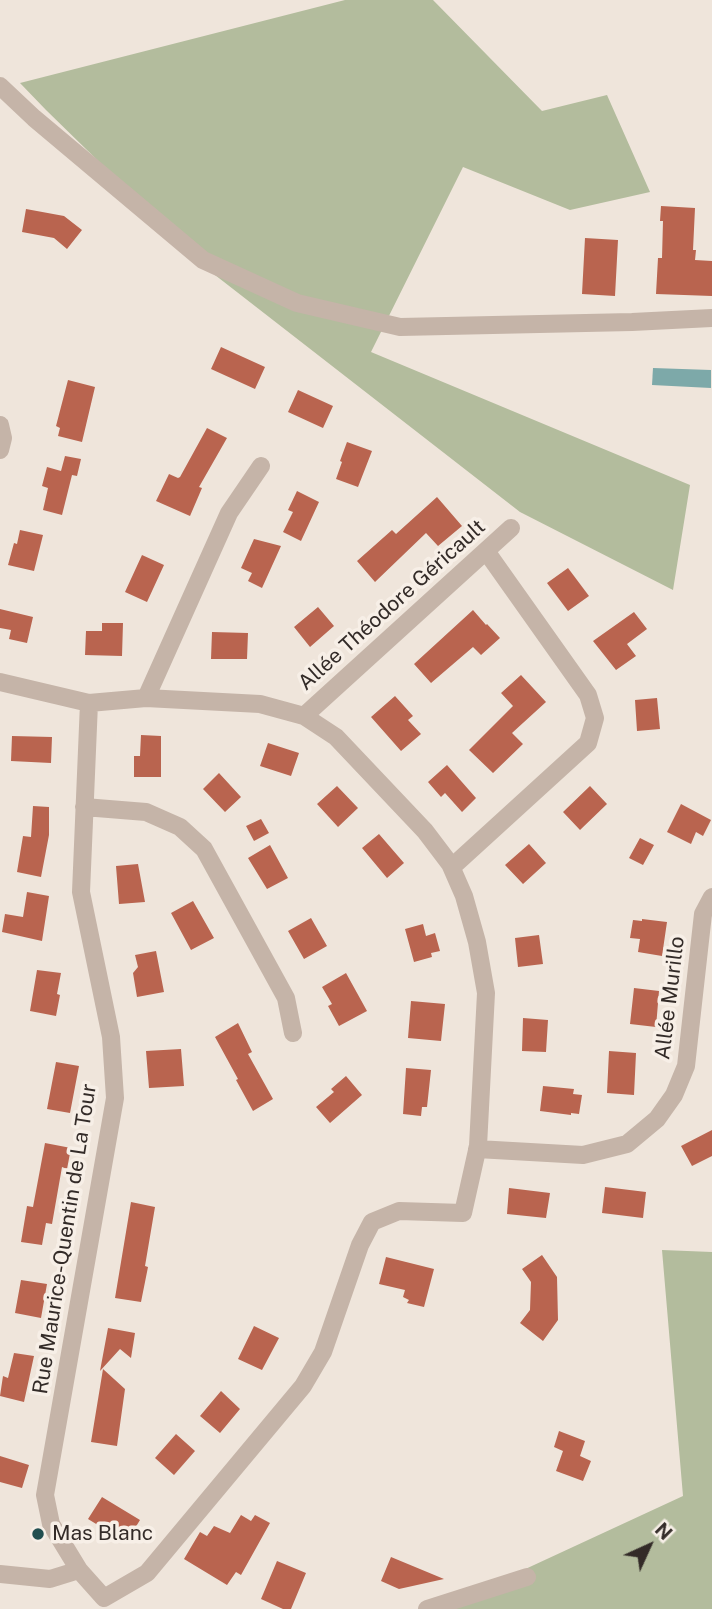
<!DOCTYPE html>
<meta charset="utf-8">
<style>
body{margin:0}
#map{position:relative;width:712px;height:1609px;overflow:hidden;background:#efe5db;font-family:"Public Sans",sans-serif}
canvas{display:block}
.north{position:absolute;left:614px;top:1511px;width:70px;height:70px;-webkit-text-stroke:5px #f7efe7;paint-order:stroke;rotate:45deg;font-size:19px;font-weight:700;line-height:28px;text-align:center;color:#332b28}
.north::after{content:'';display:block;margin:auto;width:24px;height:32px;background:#332b28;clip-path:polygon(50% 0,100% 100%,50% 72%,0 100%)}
</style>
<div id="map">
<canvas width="712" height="1609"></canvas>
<div class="north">N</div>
</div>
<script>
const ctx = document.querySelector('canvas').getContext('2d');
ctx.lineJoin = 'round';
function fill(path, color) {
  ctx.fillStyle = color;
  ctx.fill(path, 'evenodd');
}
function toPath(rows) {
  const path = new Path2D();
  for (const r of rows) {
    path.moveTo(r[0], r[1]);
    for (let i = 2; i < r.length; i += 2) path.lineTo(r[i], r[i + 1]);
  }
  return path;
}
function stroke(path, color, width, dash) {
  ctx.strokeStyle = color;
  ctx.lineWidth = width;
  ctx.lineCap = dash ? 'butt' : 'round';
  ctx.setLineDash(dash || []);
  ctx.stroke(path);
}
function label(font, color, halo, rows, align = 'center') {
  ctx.font = font + ' "Public Sans",sans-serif';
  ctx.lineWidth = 7;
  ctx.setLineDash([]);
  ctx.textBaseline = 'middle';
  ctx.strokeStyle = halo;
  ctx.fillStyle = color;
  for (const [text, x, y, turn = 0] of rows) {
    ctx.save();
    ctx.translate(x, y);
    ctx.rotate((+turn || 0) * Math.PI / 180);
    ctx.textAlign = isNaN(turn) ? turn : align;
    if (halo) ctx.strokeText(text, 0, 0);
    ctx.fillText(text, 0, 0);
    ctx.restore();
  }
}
fill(toPath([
 [345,0,433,0,542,111,607,95,650,192,570,210,463,167,371,352,690,485,673,590,520,512,215,275,46,110,20,83],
 [662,1250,712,1252,712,1609,439,1609,683,1496]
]), '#b3bc9d');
fill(toPath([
 [653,368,711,370,711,388,652,385]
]), '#7da9a9');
fill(toPath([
 [661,206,695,208,693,250,696,250,695,260,712,261,712,296,656,294,658,258,662,258,663,221,660,221],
 [26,209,64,216,82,230,67,249,54,238,22,232],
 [585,238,618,240,615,296,582,294],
 [221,347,265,367,255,389,211,369],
 [68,380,95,387,82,442,58,436,60,428,56,426],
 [298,390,333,406,323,428,288,412],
 [207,428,227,438,199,487,202,488,190,516,156,501,169,474,178,478,180,477],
 [347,442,372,451,358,487,336,479,342,462,340,461],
 [65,456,81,459,77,476,72,475,62,515,43,510,48,488,42,486,47,467,61,471],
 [297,491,319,502,301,541,283,532,293,512,288,510],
 [437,497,462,526,438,546,426,533,375,582,357,561,392,530,396,534],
 [20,530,43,535,34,571,8,565,14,543,17,544],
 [254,539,281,546,262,588,248,581,252,573,241,568],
 [142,555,164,565,147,602,125,592],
 [568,568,589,596,568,611,547,583],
 [318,607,334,626,310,647,294,627],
 [0,609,33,617,27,643,9,639,11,630,0,628],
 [473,610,486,625,487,624,500,638,481,655,473,647,431,683,414,664],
 [634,612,647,629,627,644,636,656,616,670,593,641],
 [102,623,123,623,122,656,85,655,86,631,102,631],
 [212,632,248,633,247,659,211,659],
 [521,675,546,702,512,733,523,744,493,773,469,750,513,706,501,693],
 [395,696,413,716,408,720,421,734,401,751,371,717],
 [657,698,660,729,637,731,635,700],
 [141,735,161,736,161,777,134,777,134,756,140,756],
 [12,736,52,737,51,763,11,761],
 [268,743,299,753,291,776,260,766],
 [447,765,476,798,462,812,445,793,441,797,428,782],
 [219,773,241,797,225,812,203,789],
 [337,786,358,808,338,827,317,804],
 [590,786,607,804,580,830,563,812],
 [681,804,711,820,703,836,696,832,691,844,667,832],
 [33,806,49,807,49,835,41,877,17,872,23,836,31,837],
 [261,819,269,833,254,841,246,826],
 [379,834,404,863,387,878,362,848],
 [640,838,654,845,643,865,629,858],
 [529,844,546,863,523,884,505,865],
 [270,845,288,878,267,889,248,858],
 [138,864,145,902,119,904,116,866],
 [27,892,49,896,42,941,2,932,5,914,23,917],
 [193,901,214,938,191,950,171,913],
 [311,918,327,946,304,959,288,931],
 [642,919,667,922,662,956,638,952,640,939,630,938,633,920,642,921],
 [423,924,426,936,435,933,440,951,431,953,432,957,414,962,405,929],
 [539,935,543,964,518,967,515,938],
 [156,951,164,992,137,997,133,973,138,967,135,955],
 [37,970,61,973,57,994,60,995,56,1016,30,1011],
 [346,973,367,1011,339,1026,328,1006,332,1004,322,987],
 [634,988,659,991,656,1027,630,1024],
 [411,1001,445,1004,441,1041,408,1038],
 [523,1018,548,1020,546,1052,522,1051],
 [238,1023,252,1052,248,1054,273,1099,253,1111,236,1080,238,1079,215,1037],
 [181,1049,184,1086,149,1088,146,1051],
 [609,1051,636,1053,634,1095,607,1093],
 [56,1062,79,1066,70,1113,47,1109],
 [406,1068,431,1070,427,1107,422,1107,421,1116,403,1114],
 [346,1076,362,1095,330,1123,316,1107,334,1092,331,1089],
 [543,1086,574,1089,573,1094,582,1095,579,1114,571,1113,571,1115,540,1111],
 [712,1130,712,1156,692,1166,681,1146],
 [45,1143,71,1148,67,1169,62,1167,52,1224,46,1223,42,1245,21,1242,27,1206,33,1207],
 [605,1187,646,1192,643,1218,602,1213],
 [509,1188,550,1193,546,1218,507,1214],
 [131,1202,155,1207,145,1266,148,1267,141,1302,115,1298],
 [542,1255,557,1277,558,1320,543,1341,520,1323,530,1310,531,1282,522,1269],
 [386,1257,434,1269,424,1307,407,1303,409,1300,403,1297,405,1290,379,1284],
 [21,1280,47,1284,41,1318,15,1313],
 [254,1326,279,1338,262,1370,238,1359],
 [108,1328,135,1333,131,1358,120,1349,100,1371],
 [14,1353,34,1356,24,1402,0,1396,3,1376,8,1378],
 [103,1369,125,1389,117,1446,91,1442],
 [221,1391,240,1409,220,1433,200,1416],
 [559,1431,585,1441,580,1456,591,1461,583,1481,556,1471,563,1451,554,1447],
 [176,1434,195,1451,174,1475,155,1458],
 [0,1456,29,1465,22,1488,0,1482],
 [102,1497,140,1520,129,1538,109,1526,106,1530,88,1519],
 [241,1515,251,1521,255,1515,270,1523,241,1575,236,1572,227,1585,184,1559,200,1532,207,1536,214,1526,230,1533],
 [391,1557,444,1579,399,1589,381,1581],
 [277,1561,306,1573,291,1609,283,1609,261,1599]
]), '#b9644f');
stroke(toPath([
 [0,86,34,118,203,260,297,303,400,327,632,322,712,318],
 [0,425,3,438,0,450],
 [0,682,89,703,146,698,260,704,304,716,336,737,425,831,450,864,464,896,477,942,486,993,478,1146,463,1213,399,1211,372,1222,360,1245,323,1352,303,1386,147,1573,104,1598,79,1570,51,1524,45,1495,115,1098,111,1037,81,892,89,703],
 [146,698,229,513,261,466],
 [304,716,511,528],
 [84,807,146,812,180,827,204,849,286,998,293,1033],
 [452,867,588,743,595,718,588,695,486,551],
 [477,1149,583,1155,627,1144,657,1119,674,1095,686,1066,703,914,712,897],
 [0,1574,50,1579,79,1570],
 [427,1609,527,1577]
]), '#c5b4a8', 18);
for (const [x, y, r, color] of [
 [38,1534,7,"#224f50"]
]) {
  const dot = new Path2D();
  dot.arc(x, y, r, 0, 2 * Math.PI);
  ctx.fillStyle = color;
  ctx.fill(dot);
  stroke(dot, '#f7efe7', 2.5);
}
label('21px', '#332b28', '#f7efe7', [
 ["Allée Théodore Géricault",392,605,-42],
 ["Allée Murillo",670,998,-83],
 ["Rue Maurice-Quentin de La Tour",65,1239,-81]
]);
label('21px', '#332b28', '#f7efe7', [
 ["Mas Blanc",52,1534]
], 'left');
</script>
